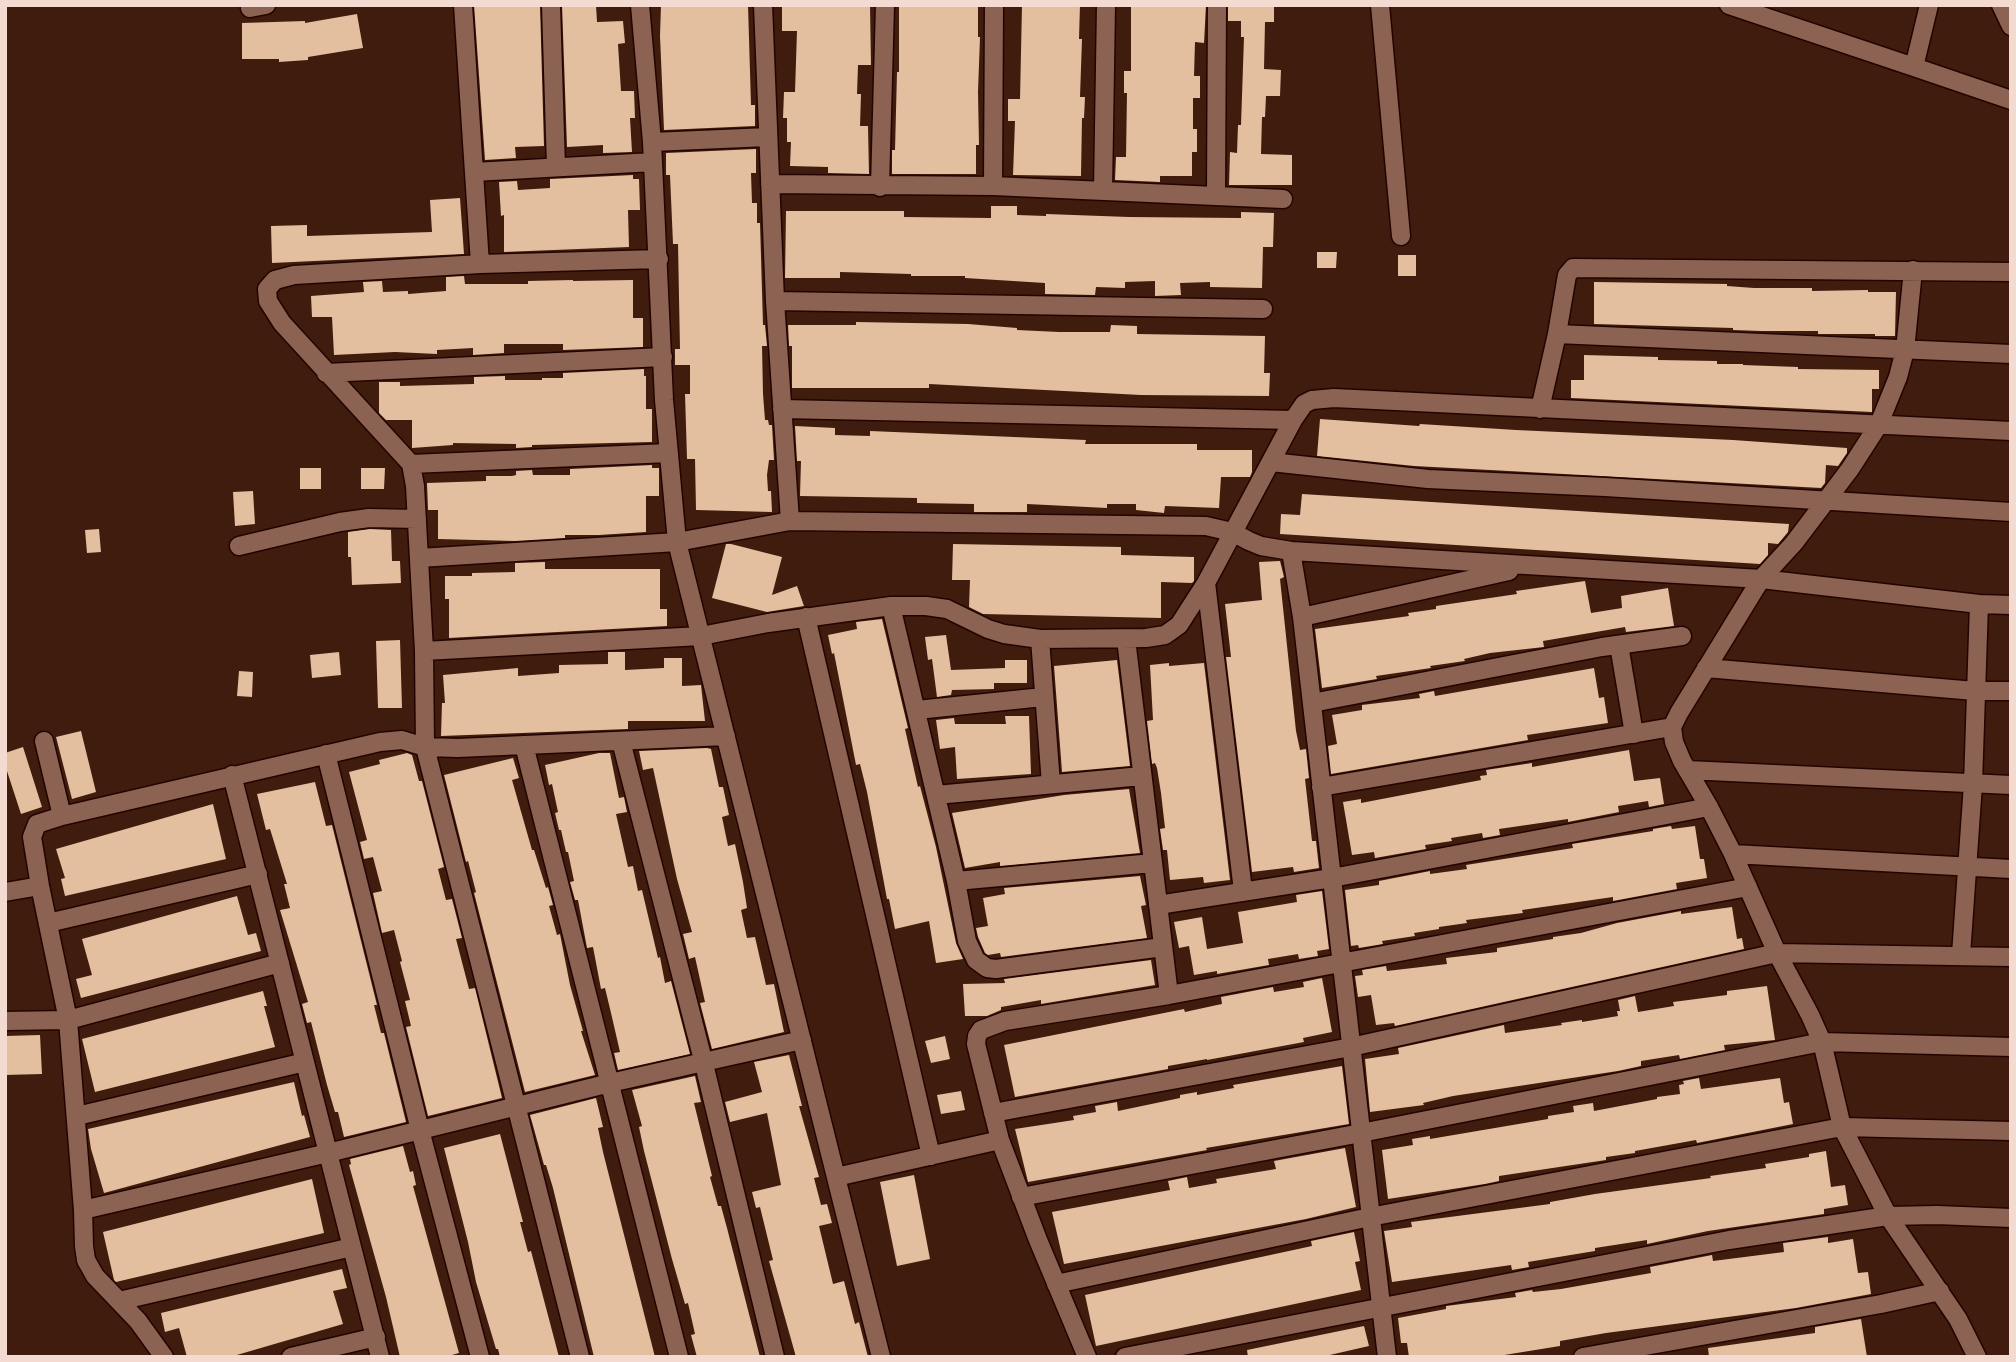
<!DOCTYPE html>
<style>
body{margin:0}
#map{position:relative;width:2016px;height:1362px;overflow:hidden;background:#3f1c0e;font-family:"Exo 2",sans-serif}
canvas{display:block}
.frame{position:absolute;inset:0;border:7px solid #f4dbd2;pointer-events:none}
</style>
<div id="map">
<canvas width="2016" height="1362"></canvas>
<div class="frame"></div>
</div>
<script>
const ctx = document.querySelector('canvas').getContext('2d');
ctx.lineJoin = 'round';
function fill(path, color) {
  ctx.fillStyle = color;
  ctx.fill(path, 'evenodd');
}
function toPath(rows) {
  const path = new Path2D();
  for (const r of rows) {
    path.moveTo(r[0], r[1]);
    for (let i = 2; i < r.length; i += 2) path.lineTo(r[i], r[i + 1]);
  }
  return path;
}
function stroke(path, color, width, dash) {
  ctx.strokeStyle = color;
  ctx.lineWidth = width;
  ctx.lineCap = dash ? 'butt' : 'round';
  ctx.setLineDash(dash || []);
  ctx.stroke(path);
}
fill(toPath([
 [474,5,540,5,544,146,515,147,516,158,485,160],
 [562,5,596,5,597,22,623,21,625,43,618,44,621,91,634,91,635,118,630,118,632,152,603,153,603,145,567,147],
 [661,5,748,5,751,105,755,105,755,126,664,130,660,36],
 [782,5,870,5,871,65,858,65,857,94,861,94,860,126,868,126,869,174,828,173,828,167,790,166,791,142,787,142,787,118,783,118,784,92,795,92,797,31,782,31],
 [899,5,978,5,978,37,980,37,978,92,979,145,976,145,976,174,892,174,892,150,895,150,897,72,899,72],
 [1022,5,1080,5,1079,39,1082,39,1080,97,1085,97,1084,118,1082,118,1081,176,1013,175,1015,121,1008,121,1008,99,1020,99],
 [1131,5,1206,5,1204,43,1195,42,1194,76,1200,76,1200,98,1193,98,1193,129,1197,129,1197,152,1192,152,1192,176,1160,176,1160,182,1115,180,1116,157,1126,157,1127,93,1124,93,1124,71,1131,71],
 [1228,6,1274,7,1274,22,1265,22,1264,69,1281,70,1280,96,1266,96,1265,117,1262,117,1261,154,1292,155,1292,185,1229,185,1230,152,1237,153,1238,125,1241,125,1244,37,1241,37,1241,21,1228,21],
 [357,14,363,48,308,57,308,60,279,62,279,59,242,59,242,23,305,21,305,23],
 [756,149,756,173,751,173,752,203,757,203,757,223,760,223,763,325,765,325,767,346,762,346,763,394,765,420,768,420,769,425,772,425,774,460,769,460,767,475,768,491,771,491,772,512,696,510,695,459,687,459,685,394,690,394,690,365,675,365,675,349,680,349,678,244,673,244,670,175,666,175,666,153],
 [633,175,633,179,639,179,640,210,628,210,629,247,504,252,504,215,501,216,499,182,517,181,518,190,550,188,550,179],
 [460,198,464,254,272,263,271,226,307,225,307,236,432,232,430,200],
 [991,206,1017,206,1017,215,1046,216,1046,214,1129,217,1241,218,1241,212,1274,213,1273,247,1263,247,1262,288,1210,287,1210,282,1180,283,1181,295,1155,296,1155,281,1125,282,1125,288,1096,287,1095,295,1045,294,1045,283,965,278,965,276,911,276,911,274,840,272,840,278,785,278,786,211,904,211,904,217,991,218],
 [1317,252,1337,252,1336,268,1317,268],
 [1398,255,1416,255,1416,276,1398,276],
 [464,276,465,284,528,284,528,281,573,280,573,281,633,280,633,318,643,318,643,347,563,350,563,344,504,344,504,353,473,355,473,348,437,350,437,354,395,352,334,355,332,317,312,317,311,296,364,292,363,282,382,281,383,292,408,291,408,294,446,291,446,277],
 [1594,282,1727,284,1727,286,1754,288,1812,288,1812,291,1868,290,1868,292,1896,292,1895,336,1875,336,1875,334,1818,334,1818,331,1762,331,1733,330,1733,328,1594,324],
 [856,322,968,324,1017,328,1017,330,1059,332,1110,332,1111,325,1137,326,1137,334,1265,336,1264,373,1270,373,1269,396,1141,395,929,384,929,388,792,388,792,346,789,346,788,325,856,325],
 [1584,355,1658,357,1658,360,1717,361,1717,364,1743,364,1743,365,1798,367,1798,369,1879,370,1879,389,1872,389,1872,412,1571,398,1571,380,1584,380],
 [644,369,644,376,646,376,646,409,652,409,652,442,532,445,532,447,516,448,516,444,453,443,453,445,412,448,412,420,386,420,379,413,379,382,400,382,400,386,474,384,474,377,505,376,505,380,542,380,542,378,563,378,563,373],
 [1320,419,1419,426,1420,424,1516,430,1733,440,1847,448,1847,453,1838,466,1826,465,1825,483,1821,488,1490,470,1414,466,1317,456],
 [795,426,835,428,835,435,870,436,870,431,1086,440,1085,444,1197,444,1197,450,1252,450,1252,472,1250,477,1221,477,1219,508,1165,506,1164,513,1136,510,1136,504,1107,504,1107,508,1027,504,1027,512,974,512,974,504,917,503,917,498,800,496,801,461,797,461],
 [652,465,652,468,659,468,659,496,646,496,646,532,599,535,565,535,565,538,515,541,438,539,438,510,428,510,427,483,486,481,486,476,512,476,516,475,516,471,532,470,533,475,570,475,570,469],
 [300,468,321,468,321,489,300,489],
 [361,468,385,468,384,489,361,489],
 [253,491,255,524,235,526,233,492],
 [1302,494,1789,524,1788,532,1778,544,1768,543,1768,555,1760,564,1280,534,1281,514,1300,515],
 [99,529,101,552,87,553,85,530],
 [370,529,391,530,392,561,400,561,401,583,352,585,351,557,348,557,348,532],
 [726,544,731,544,782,557,772,595,797,586,804,606,767,612,712,598],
 [953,544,1121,547,1121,555,1194,557,1194,581,1192,583,1161,582,1161,618,983,614,969,607,970,580,952,580],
 [1280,561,1284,577,1280,579,1296,731,1300,750,1306,749,1309,778,1305,779,1312,841,1316,841,1319,868,1294,872,1293,867,1252,872,1226,657,1231,657,1225,604,1262,600,1259,562],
 [545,562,545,569,660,569,660,609,667,609,667,626,449,638,449,599,445,599,445,576,472,576,472,573,515,572,515,563],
 [1585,581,1591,613,1622,608,1621,596,1668,588,1674,626,1626,632,1625,627,1543,641,1544,647,1490,653,1464,659,1465,661,1430,666,1431,668,1376,676,1377,679,1322,688,1315,629,1409,616,1408,613,1436,609,1436,606,1517,594,1516,591],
 [882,619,908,728,905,729,918,787,920,786,936,847,956,943,963,959,936,963,929,921,895,929,889,899,887,899,867,792,860,764,856,765,834,653,832,654,828,635,857,629,856,622],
 [946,635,951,670,1005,668,1005,660,1027,660,1027,683,994,683,994,689,952,690,951,695,937,697,932,659,928,660,925,637],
 [400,640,402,708,378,708,376,641],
 [339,652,341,675,312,678,310,655],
 [608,652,625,652,625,670,664,668,664,658,682,658,682,686,701,685,705,721,628,721,628,729,441,736,442,703,445,703,443,675,518,668,518,676,559,673,559,665,608,664],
 [1117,660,1130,766,1062,772,1054,666],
 [1169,663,1169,666,1204,663,1230,880,1204,883,1203,877,1170,880,1167,850,1163,850,1160,829,1165,828,1161,793,1157,768,1155,763,1152,764,1147,721,1153,720,1150,665],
 [1594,668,1599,698,1604,697,1608,723,1527,735,1528,740,1331,774,1328,746,1337,744,1332,715,1362,710,1362,705,1420,698,1419,694,1434,691,1435,696],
 [239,671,253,672,252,697,237,696],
 [1005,716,1029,716,1031,774,957,779,955,747,940,749,936,720,954,718,955,724,1006,724],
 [81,731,96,792,72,799,56,737],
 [23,747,42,807,21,814,5,765,5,753],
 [707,748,711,749,719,787,723,787,729,815,722,817,728,846,735,844,743,882,747,908,741,910,747,938,755,937,766,985,774,984,784,1032,712,1049,700,1003,705,1002,695,957,689,959,683,934,692,932,677,879,653,768,643,770,639,751],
 [1629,750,1634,781,1660,778,1664,804,1649,807,1648,801,1618,806,1619,812,1568,822,1568,819,1499,829,1500,835,1483,838,1482,833,1451,838,1452,841,1425,845,1426,849,1375,858,1374,852,1352,855,1343,802,1361,799,1361,803,1481,780,1480,776,1487,775,1486,770,1532,763,1532,767],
 [407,753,412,755,419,781,422,781,444,867,438,869,446,900,452,899,462,938,456,939,469,989,475,988,502,1098,428,1116,406,1027,411,1026,405,1001,410,1000,400,962,402,961,394,930,382,933,373,893,382,891,373,857,364,859,360,842,367,840,349,772,380,764,379,760],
 [599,753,610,753,619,798,624,797,627,812,616,814,628,867,633,866,638,891,642,890,658,958,660,957,665,983,671,981,690,1054,618,1070,614,1053,620,1052,611,1013,605,988,601,989,593,947,587,948,578,900,575,900,570,882,574,881,568,852,566,852,561,830,559,830,555,813,558,812,552,784,549,785,545,765],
 [513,758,519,778,512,780,532,850,534,850,546,888,548,887,553,905,549,906,557,935,560,934,570,985,583,1031,581,1031,595,1075,525,1092,474,893,476,892,468,861,466,862,444,775],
 [315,782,326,826,332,825,377,1005,374,1005,381,1033,384,1033,406,1122,344,1137,338,1112,335,1112,327,1085,311,1022,307,1023,302,1004,308,1002,280,910,290,908,284,884,287,884,270,829,266,830,257,794],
 [1129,789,1140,853,1000,866,1000,862,965,868,952,813,1064,795],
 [213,804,226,859,65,896,61,879,65,878,56,849],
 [1671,826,1672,829,1695,826,1700,859,1704,859,1707,878,1676,883,1677,889,1613,901,1613,897,1522,910,1523,913,1466,920,1467,923,1439,927,1439,929,1414,933,1415,936,1382,941,1383,944,1359,948,1358,945,1351,946,1345,890,1379,885,1379,881,1430,871,1430,874,1467,869,1466,865,1573,848,1572,844,1653,831,1653,829],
 [1140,876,1146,905,1141,906,1147,938,1001,957,1000,953,988,955,985,953,978,937,976,928,988,926,983,898,1005,894,1004,888],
 [1322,891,1329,949,1317,951,1318,956,1299,959,1298,954,1268,959,1269,965,1217,974,1217,971,1194,975,1189,946,1179,948,1174,922,1202,917,1207,949,1243,943,1238,912,1297,902,1296,895],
 [237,896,248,935,256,933,261,951,81,998,76,979,92,975,82,939],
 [1732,907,1737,939,1742,938,1744,949,1395,1026,1394,1023,1376,1025,1371,995,1358,997,1355,976,1363,975,1362,970,1386,966,1387,971,1447,964,1446,958,1497,952,1497,948,1553,939,1553,937,1581,933,1617,923,1681,911,1681,914],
 [1151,960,1155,985,1041,1004,1041,1000,1001,1007,1001,1010,987,1016,965,1016,963,984,1005,983,1004,979],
 [1322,978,1332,1032,1303,1038,1304,1042,1277,1047,1207,1060,1207,1059,1168,1066,1168,1069,1015,1097,1004,1045,1184,1009,1185,1012,1217,1005,1222,1004,1221,997,1273,987,1274,992,1304,987,1303,982],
 [1767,986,1775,1040,1724,1045,1725,1050,1680,1059,1679,1055,1641,1061,1641,1066,1618,1071,1453,1096,1423,1103,1424,1105,1370,1112,1365,1059,1399,1054,1398,1048,1504,1025,1505,1033,1562,1025,1561,1023,1582,1020,1582,1022,1618,1016,1617,1011,1620,1011,1618,1000,1635,996,1638,1012,1674,1006,1673,1002,1727,995,1727,991],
 [263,991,267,1006,264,1006,275,1047,95,1092,82,1039],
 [40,1035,42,1074,5,1075,5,1036],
 [945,1036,950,1059,931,1063,925,1041],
 [789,1055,802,1106,799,1106,819,1177,814,1178,821,1205,827,1204,832,1223,819,1226,833,1284,844,1281,855,1324,859,1322,868,1357,796,1357,769,1261,773,1260,760,1207,756,1208,752,1192,781,1185,767,1113,730,1122,725,1102,762,1092,754,1062],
 [1342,1066,1349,1124,1206,1148,1207,1150,1028,1182,1015,1129,1074,1120,1073,1116,1096,1112,1095,1106,1117,1102,1118,1111,1180,1098,1180,1095,1197,1092,1197,1095,1234,1088,1233,1085],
 [695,1076,701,1102,694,1103,712,1176,710,1177,718,1206,721,1206,727,1228,760,1357,697,1357,691,1335,695,1334,688,1303,685,1304,672,1259,644,1151,639,1127,642,1126,632,1090],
 [1699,1078,1701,1089,1780,1078,1784,1103,1789,1102,1793,1124,1697,1143,1696,1140,1635,1151,1635,1153,1606,1157,1606,1160,1499,1176,1499,1181,1485,1184,1388,1199,1382,1150,1413,1145,1412,1139,1430,1136,1430,1139,1548,1119,1548,1116,1574,1112,1573,1106,1593,1103,1594,1111,1657,1099,1657,1097,1680,1094,1679,1085,1684,1084,1683,1081],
 [294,1082,302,1116,304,1115,310,1137,104,1193,91,1149,88,1129],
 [961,1091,965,1110,941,1114,937,1095],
 [596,1098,603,1127,598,1128,603,1152,655,1357,594,1357,553,1188,546,1165,544,1165,530,1115],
 [500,1134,523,1222,520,1222,528,1252,531,1251,559,1357,500,1357,498,1349,496,1349,476,1282,468,1242,444,1148],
 [403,1146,410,1172,413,1171,416,1185,413,1186,459,1353,445,1357,400,1357,386,1297,349,1165,351,1164,350,1159],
 [1345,1148,1356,1207,1306,1219,1064,1264,1052,1212,1170,1190,1168,1181,1187,1177,1189,1188,1217,1183,1216,1179,1276,1169,1274,1161],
 [1826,1151,1831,1187,1845,1185,1848,1205,1824,1209,1824,1214,1708,1231,1647,1244,1647,1240,1595,1248,1595,1251,1528,1262,1529,1267,1512,1270,1511,1265,1392,1282,1384,1231,1412,1227,1411,1222,1550,1204,1550,1202,1595,1194,1711,1178,1710,1176,1766,1168,1765,1164,1809,1157,1809,1154],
 [914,1175,930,1259,897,1266,880,1182],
 [312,1179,324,1233,116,1282,114,1280,103,1232],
 [1354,1232,1360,1261,1355,1262,1361,1290,1096,1346,1085,1295,1312,1246,1311,1241],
 [1828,1237,1828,1243,1853,1239,1858,1273,1868,1272,1871,1294,1796,1308,1606,1333,1560,1341,1560,1346,1492,1357,1409,1357,1407,1343,1401,1343,1398,1318,1446,1309,1446,1306,1516,1297,1515,1293,1532,1290,1533,1292,1561,1289,1651,1273,1650,1267,1712,1255,1713,1261,1784,1252,1783,1243],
 [342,1269,347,1288,333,1291,343,1324,230,1357,187,1357,179,1328,165,1332,161,1313],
 [1861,1319,1867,1357,1709,1357,1708,1348,1815,1333,1815,1327],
 [1364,1326,1369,1346,1321,1357,1248,1357,1247,1350]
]), '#e3be9f');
const street = toPath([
 [463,5,480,264],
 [551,5,556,167],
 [640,5,652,142,664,400,677,542,881,1357],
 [763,5,775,301,790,521],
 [1380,5,1401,236],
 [1729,5,1914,67],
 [1929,5,1914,67,2011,100],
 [2001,5,2011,26],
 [250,8,266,5],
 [652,142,768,137],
 [474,172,653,162],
 [770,184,993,186,1216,196,1217,5],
 [993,186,994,5],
 [880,187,885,5],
 [1103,191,1106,5],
 [1216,196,1283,199],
 [1913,270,1905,350,1898,377,1879,424,1850,469,1794,543,1761,579,1679,713,1672,727,1674,742,1682,761,1709,807,1733,854,1777,953,1810,1015,1822,1042,1842,1127,1888,1216,1937,1215,2011,1218],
 [775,301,1263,309],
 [1557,334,2011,354],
 [326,373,663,357],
 [782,409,1293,420],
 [1540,409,1557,334,1567,275,1573,268,2011,272],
 [1271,462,1428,479,1605,487,2011,512],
 [411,464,669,453],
 [239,546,340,522,369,518,417,519],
 [1291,551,1302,617,1387,1357],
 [419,558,677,542,790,521,1206,526,1232,532,1249,541,1261,546,1291,551,1761,579,1979,604,2011,605],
 [1206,583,1243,891],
 [891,606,956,881,967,941,976,960,987,968,996,969,1163,947],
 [806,617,931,1156],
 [1302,617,1509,571],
 [1040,639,1051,784],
 [1126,639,1169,995],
 [1619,645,1634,734],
 [424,651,701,636,768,623,891,606,926,606,947,609,988,629,1004,634,1040,639,1146,638,1165,635,1179,625,1206,583,1293,420,1304,404,1312,400,1334,398,2011,431],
 [1706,668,1975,691,2011,691],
 [1312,703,1602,647,1682,636],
 [917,710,1043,697],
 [44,741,62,816],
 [621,741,704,1064,775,1357],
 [524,745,679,1357],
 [326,754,420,1130,480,1357],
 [1687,770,2011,785],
 [232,775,328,1153,610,1083,802,1040],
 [1321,787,1672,727],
 [936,795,1142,776],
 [1733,854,2011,869],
 [956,881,1153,863],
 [5,892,40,886],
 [1158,905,1332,878,1709,807],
 [48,923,258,874],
 [1961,955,1973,784,1979,604],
 [5,1021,68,1020,280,963],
 [993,1113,1351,1047,1777,953,2011,957],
 [77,1116,305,1062],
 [836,1177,1000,1140],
 [1021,1197,1361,1133,1822,1042,2011,1047],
 [83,1210,68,1020,40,886,32,837,37,824,62,816,380,742,402,740,425,747,458,748,726,736],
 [1056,1284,1370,1217,1842,1127,2011,1131],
 [119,1301,352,1247],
 [164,1357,138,1321,95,1276,86,1260,84,1246,83,1210,328,1153,380,1357],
 [291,1357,376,1337],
 [580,1357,425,747,424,651,415,486,411,464,282,323,268,301,267,289,275,280,294,275,480,264,659,259],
 [1087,1357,1038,1240,1000,1140,976,1044,977,1036,981,1030,1005,1021,1169,995,1748,887],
 [1125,1357,1729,1240,1888,1216,1958,1319,1977,1357],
 [1583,1357,1881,1304,1940,1291]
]);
stroke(street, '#240400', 21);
stroke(street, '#8c6353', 18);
</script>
